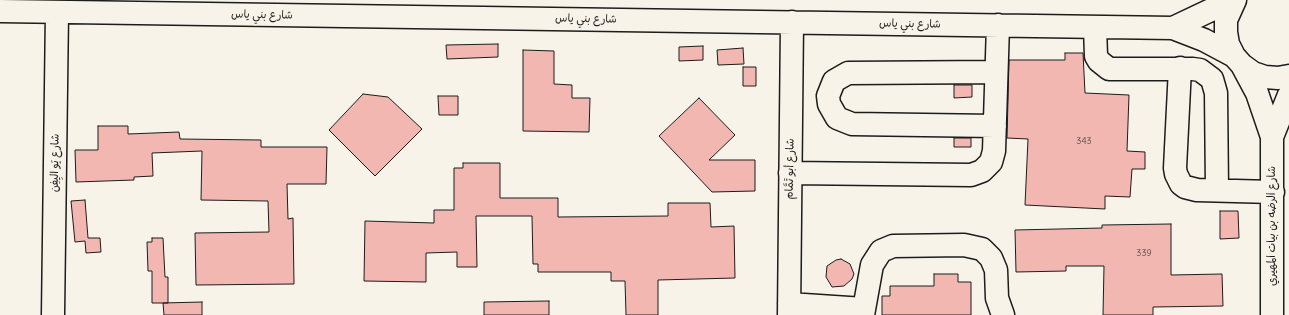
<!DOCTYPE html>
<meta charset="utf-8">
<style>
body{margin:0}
canvas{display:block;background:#f7f3e8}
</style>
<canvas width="1289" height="315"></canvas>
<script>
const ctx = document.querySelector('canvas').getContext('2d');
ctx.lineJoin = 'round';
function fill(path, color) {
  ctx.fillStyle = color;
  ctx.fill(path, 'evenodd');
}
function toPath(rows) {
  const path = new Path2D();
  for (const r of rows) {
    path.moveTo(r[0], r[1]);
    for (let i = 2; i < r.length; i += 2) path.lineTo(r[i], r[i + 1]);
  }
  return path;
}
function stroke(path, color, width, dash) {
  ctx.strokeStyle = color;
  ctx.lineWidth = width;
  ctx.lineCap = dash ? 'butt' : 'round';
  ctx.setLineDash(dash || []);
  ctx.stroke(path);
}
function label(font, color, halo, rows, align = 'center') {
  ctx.font = font + ' Delius,"Playpen Sans Arabic",sans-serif';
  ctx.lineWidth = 3.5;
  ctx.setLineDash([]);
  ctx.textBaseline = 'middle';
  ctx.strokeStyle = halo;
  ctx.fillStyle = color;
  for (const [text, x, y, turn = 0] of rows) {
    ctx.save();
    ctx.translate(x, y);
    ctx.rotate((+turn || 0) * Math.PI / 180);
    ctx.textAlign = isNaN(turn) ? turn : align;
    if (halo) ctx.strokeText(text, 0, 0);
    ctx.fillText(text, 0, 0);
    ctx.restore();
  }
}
const building = toPath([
 [498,44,498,57,447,59,446,45,498,44],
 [703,46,703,60,679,61,679,47,703,46],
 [743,48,744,64,718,65,717,50,743,48],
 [523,50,554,51,554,84,572,85,572,98,590,98,589,132,523,131,523,50],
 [1065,53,1083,53,1085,93,1129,95,1127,151,1145,152,1145,169,1132,169,1130,197,1105,196,1105,209,1025,205,1028,139,1007,138,1009,60,1065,60,1065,53],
 [743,67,756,67,756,86,743,86,743,67],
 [954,85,972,85,972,97,954,98,954,85],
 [363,94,388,97,422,129,375,176,329,130,363,94],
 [438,96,458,96,458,115,439,115,438,96],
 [699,98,735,135,709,160,755,160,755,191,712,192,659,136,699,98],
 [98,126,128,126,128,134,179,132,180,139,261,140,261,147,327,147,326,184,287,184,288,219,293,218,294,284,196,285,195,233,269,232,268,201,201,200,202,151,152,153,153,176,134,177,134,180,76,182,75,150,98,150,98,126],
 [954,138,971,138,971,147,954,147,954,138],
 [463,163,500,163,500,198,558,198,558,217,668,216,668,203,710,203,711,227,734,226,735,278,658,280,658,315,626,315,625,281,611,281,611,272,538,272,538,264,533,264,532,216,476,216,477,267,457,267,457,252,426,253,426,282,364,281,365,221,434,223,434,210,454,210,454,168,463,168,463,163],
 [85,200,88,238,100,238,101,252,86,253,85,241,75,242,71,201,85,200],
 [1220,211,1238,211,1239,238,1220,239,1220,211],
 [1171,224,1171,275,1222,274,1223,306,1153,307,1153,315,1103,315,1104,266,1066,266,1066,271,1016,272,1015,230,1102,228,1102,225,1171,224],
 [152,238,163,238,165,277,168,277,168,303,152,303,152,271,148,271,147,242,152,242,152,238],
 [841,259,850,264,854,274,852,279,844,286,832,287,826,277,827,266,836,260,841,259],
 [934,274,958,274,958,282,971,282,971,315,882,315,882,296,890,296,890,286,934,286,934,274],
 [549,301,549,315,484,315,484,302,549,301],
 [202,302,202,315,164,315,163,303,202,302]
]);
fill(building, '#f2b7b1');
stroke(building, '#1c1c1c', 1);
const minor = toPath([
 [1235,0,1226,20,1226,32,1228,44,1234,56,1242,65,1253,73,1265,77,1278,78,1289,76],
 [0,11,1173,28,1204,40,1234,56],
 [1095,27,1096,56,1099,61,1109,69,1193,69,1200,70,1212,79,1216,93,1217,190],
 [1173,28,1232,0],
 [1242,65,1257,93,1272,137,1272,315],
 [1180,68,1175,168,1176,174,1181,184,1185,187,1197,190,1273,192],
 [995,126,852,124,837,118,829,104,828,96,834,81,848,73,996,72],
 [1272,137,1289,95],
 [790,173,971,175,982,171,991,162,994,151,998,25],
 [789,304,864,309],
 [53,315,57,12],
 [789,315,792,22],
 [863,315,872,265,881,251,893,246,964,245,982,249,991,258,996,270,997,298,1003,315]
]);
stroke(minor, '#1c1c1c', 25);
stroke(minor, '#f7f3e8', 22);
label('9px', '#524341', null, [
 ["343",1084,141],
 ["339",1144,253]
]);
label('11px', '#1c1c1c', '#f7f3e8', [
 ["شارع بني ياس",262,15,1],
 ["شارع بني ياس",586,19,1],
 ["شارع بني ياس",910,24,1],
 ["شارع يَو اليِفِن",55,163,-89],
 ["شارع أبو تَمَّام",790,169,-89],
 ["شارع الرضه بن بيات المهيري",1272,226,-90]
]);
</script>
